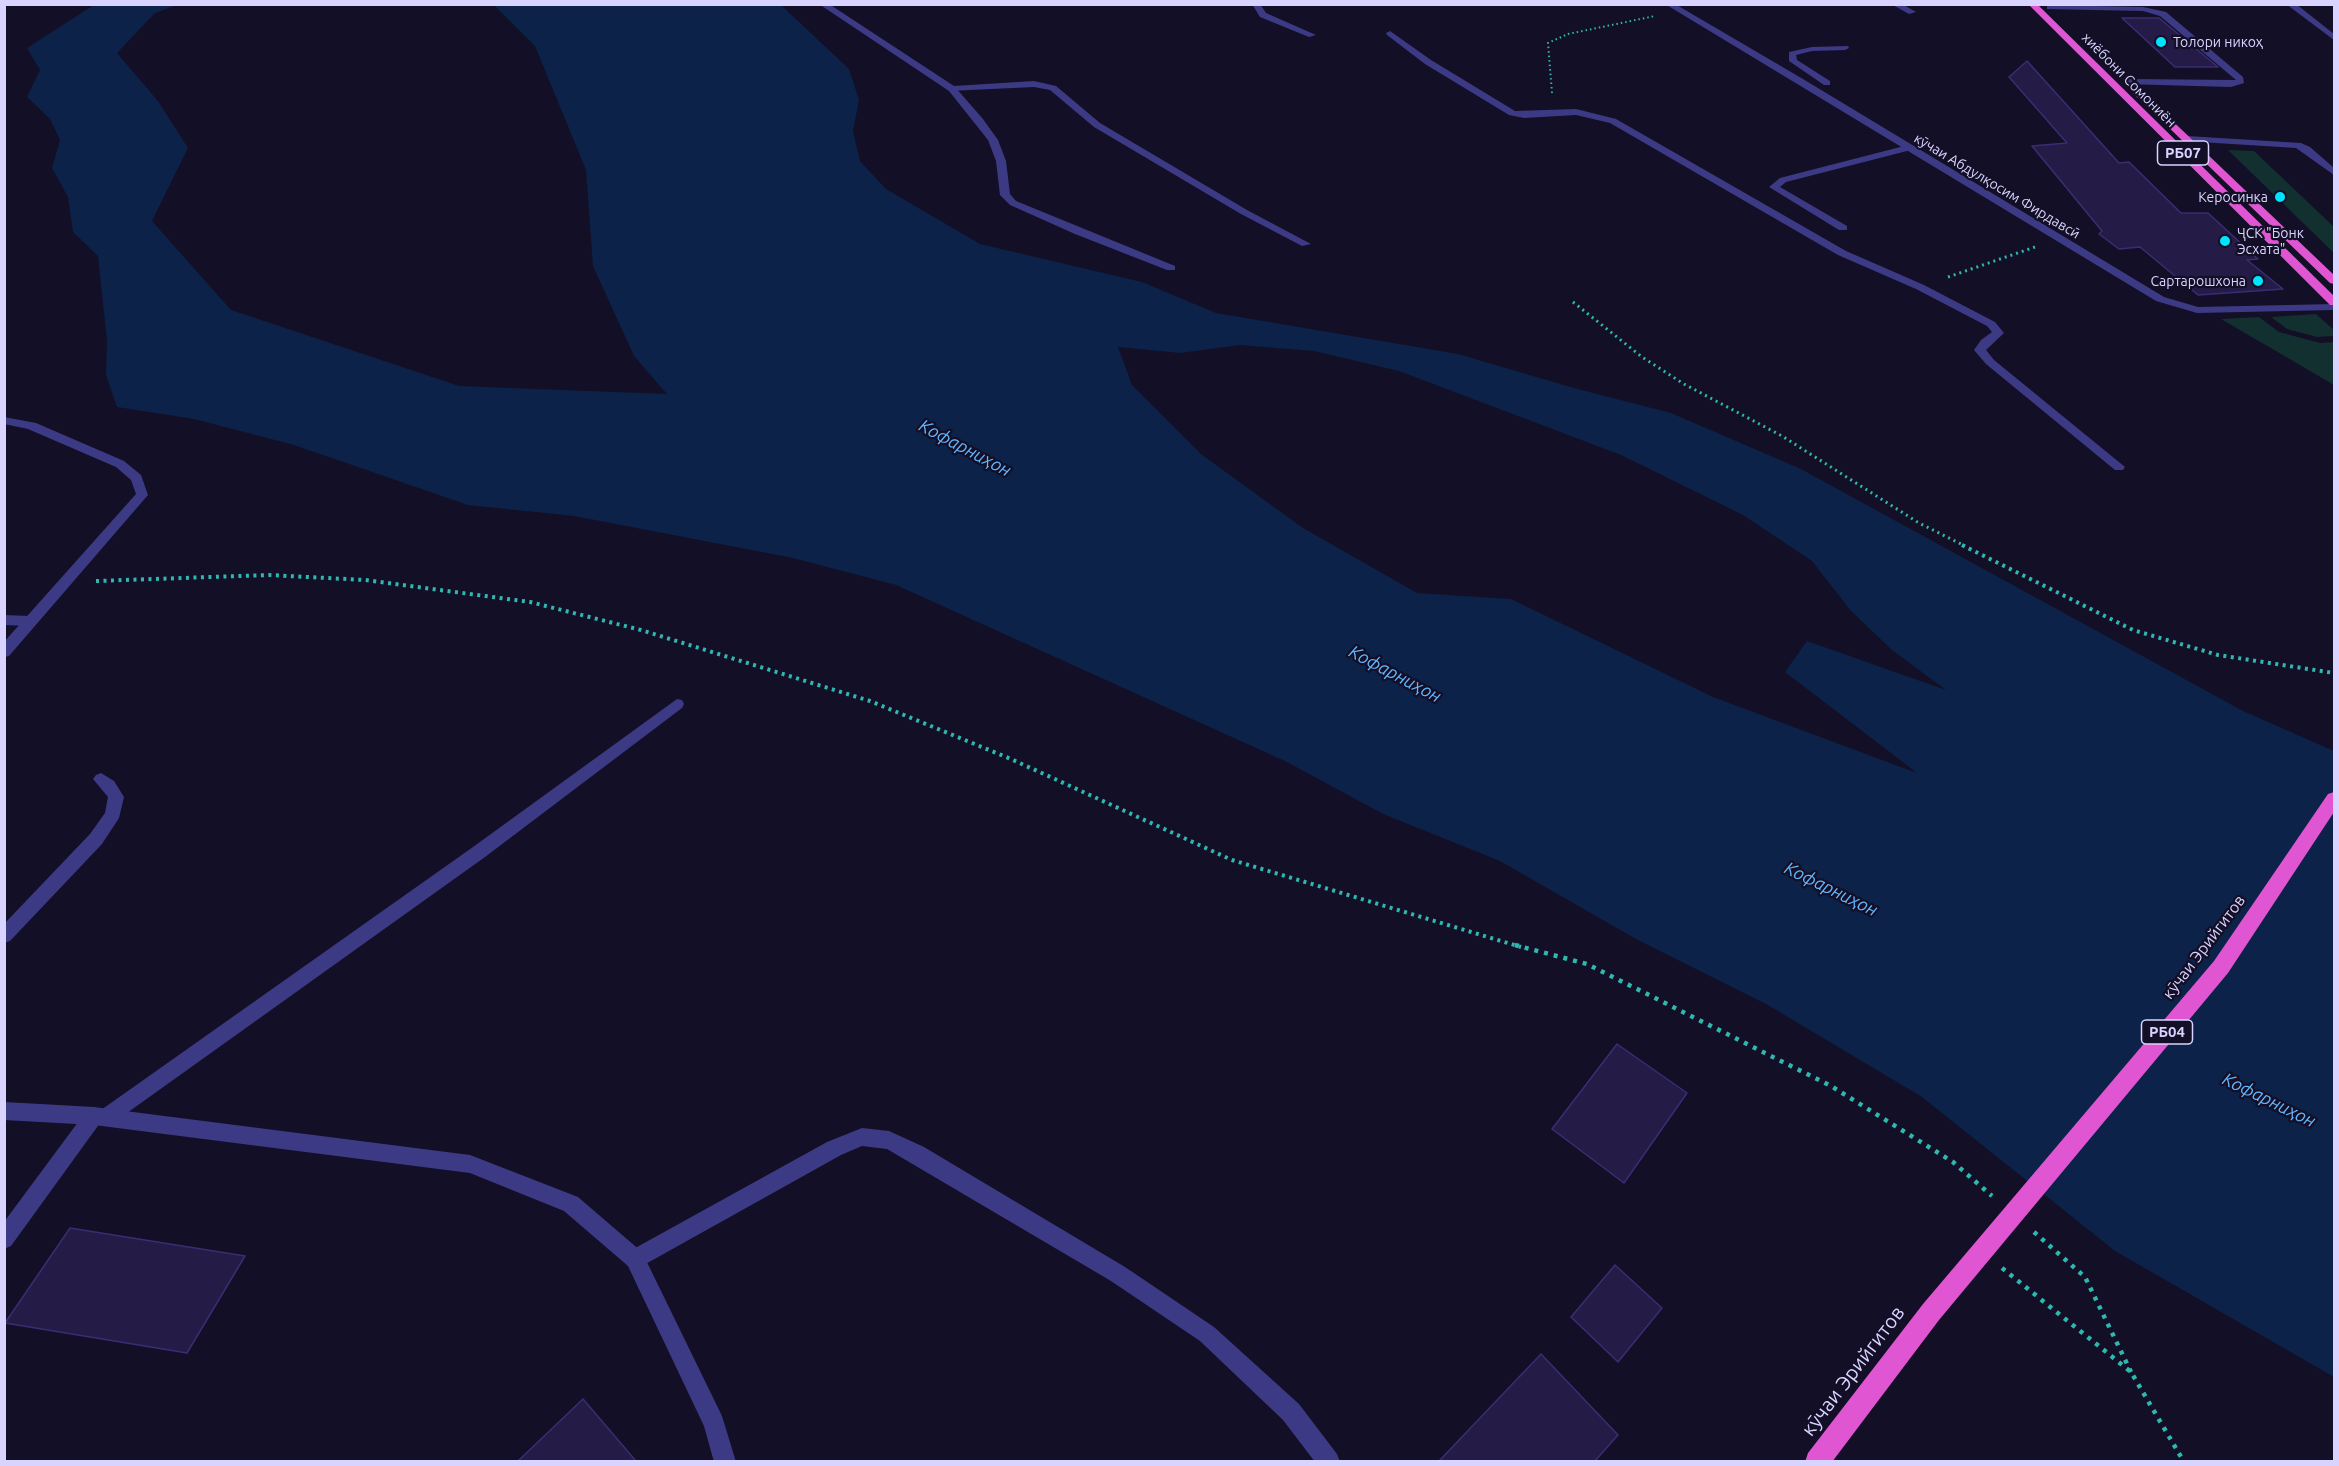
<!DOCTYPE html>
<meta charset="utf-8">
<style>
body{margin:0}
#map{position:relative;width:2339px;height:1466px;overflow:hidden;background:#130f26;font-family:Ubuntu,sans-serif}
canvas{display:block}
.frame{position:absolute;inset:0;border:6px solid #d9d4ff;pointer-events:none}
</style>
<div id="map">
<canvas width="2339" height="1466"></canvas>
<div class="frame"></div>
</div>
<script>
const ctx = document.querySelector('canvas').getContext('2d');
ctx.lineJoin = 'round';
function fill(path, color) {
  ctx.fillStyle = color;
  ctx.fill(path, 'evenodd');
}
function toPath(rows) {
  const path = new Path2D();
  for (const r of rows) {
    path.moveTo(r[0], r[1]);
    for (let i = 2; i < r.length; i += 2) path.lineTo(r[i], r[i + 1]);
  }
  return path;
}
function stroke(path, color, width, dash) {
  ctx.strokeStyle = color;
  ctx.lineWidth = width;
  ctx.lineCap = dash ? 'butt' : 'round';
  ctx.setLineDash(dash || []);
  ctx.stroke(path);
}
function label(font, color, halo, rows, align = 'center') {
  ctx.font = font + ' Ubuntu,sans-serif';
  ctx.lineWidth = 4.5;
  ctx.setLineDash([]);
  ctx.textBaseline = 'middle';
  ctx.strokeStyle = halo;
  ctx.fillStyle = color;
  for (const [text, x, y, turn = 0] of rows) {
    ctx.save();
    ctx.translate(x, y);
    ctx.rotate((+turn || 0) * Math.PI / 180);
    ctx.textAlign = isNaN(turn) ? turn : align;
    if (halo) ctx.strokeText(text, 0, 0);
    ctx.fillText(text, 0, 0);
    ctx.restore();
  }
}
fill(toPath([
 [2228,150,2254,151,2334,227,2334,253],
 [2316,314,2334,330,2334,336,2317,337,2287,329,2271,317],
 [2259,317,2279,332,2320,343,2334,342,2334,385,2221,319]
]), '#12302f');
fill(toPath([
 [94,5,177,5,155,13,117,53,158,101,188,148,152,221,231,310,459,386,667,394,634,356,593,266,586,170,535,46,494,5,781,5,849,69,859,100,853,131,860,161,886,189,980,244,1142,282,1216,313,1458,354,1574,388,1671,413,1801,469,2243,711,2334,751,2334,1377,2115,1251,1922,1097,1766,1004,1636,939,1500,861,1383,814,1287,762,896,585,793,558,574,516,468,505,294,445,194,419,117,407,106,375,107,341,98,256,73,232,68,197,52,168,60,140,50,119,27,97,40,70,27,48],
 [1240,345,1314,351,1399,371,1621,455,1743,515,1812,561,1851,611,1892,650,1946,690,1807,641,1785,672,1917,773,1713,697,1511,599,1417,593,1303,528,1201,454,1132,385,1118,347,1180,353]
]), '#0c2248');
const building = toPath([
 [2122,18,2159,18,2218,67,2175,67,2122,18],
 [2027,61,2119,163,2129,162,2181,213,2208,213,2258,259,2247,260,2283,289,2198,295,2140,247,2119,249,2099,234,2102,231,2032,146,2067,143,2009,77,2027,61],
 [1617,1044,1687,1093,1624,1183,1552,1129,1617,1044],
 [70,1228,245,1256,187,1353,5,1323,70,1228],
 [1615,1265,1662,1308,1618,1362,1571,1317,1615,1265],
 [1541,1354,1618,1435,1595,1461,1439,1461,1541,1354],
 [583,1399,636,1461,518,1461,583,1399]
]);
fill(building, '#241b47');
stroke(building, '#3b2d73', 1.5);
stroke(toPath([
 [1552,93,1548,43,1568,34,1655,16]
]), '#2fb8b0', 2, [1.5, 3]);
stroke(toPath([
 [1948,277,2035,247],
 [1573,302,1642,357,1684,384,1782,436,1919,523,1965,546]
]), '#2fb8b0', 3, [2, 4]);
stroke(toPath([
 [1962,545,2133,630,2218,655,2334,673],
 [96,581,269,575,365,580,530,602,641,630,870,701,1011,759,1232,860,1521,947]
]), '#2fb8b0', 4, [3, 4.5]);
stroke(toPath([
 [1515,945,1587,964,1831,1086,1953,1162,1992,1196],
 [2034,1232,2085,1277,2131,1372],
 [2002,1268,2131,1372,2184,1462]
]), '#2fb8b0', 4.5, [4, 6]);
fill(toPath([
 [819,4,829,4,954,86,1034,81,1056,86,1100,123,1247,210,1311,244,1302,246,1241,214,1094,127,1050,90,1034,87,949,91,819,4],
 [1252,4,1260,4,1266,13,1316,35,1309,37,1260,17,1252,4],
 [1891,4,1902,4,1916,12,1909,14,1891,4],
 [2286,4,2296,4,2334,34,2334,40,2286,4],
 [2050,5,2143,7,2166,12,2243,77,2244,83,2231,87,2124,84,2123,82,2127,79,2236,80,2160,16,2143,11,2047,9,2047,5,2050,5],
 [1390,31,1431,60,1515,111,1576,109,1616,119,1846,251,1924,285,1995,322,2004,333,1986,350,1994,360,2125,467,2123,470,2115,470,1986,364,1974,350,1981,340,1992,332,1987,326,1916,289,1838,255,1610,123,1576,115,1524,118,1509,115,1425,64,1387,35,1386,33,1390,31],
 [1848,46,1849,48,1845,50,1812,51,1796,55,1797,60,1830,81,1830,85,1824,85,1789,61,1789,52,1812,47,1848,46],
 [2187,136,2301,143,2310,147,2334,168,2334,175,2296,148,2184,141,2184,137,2187,136],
 [1908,145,1913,148,1911,150,1786,182,1780,187,1847,226,1847,230,1839,230,1769,187,1780,178,1908,145],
 [4,417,36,423,124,461,141,475,148,495,9,656,4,657,4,642,136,494,131,480,116,467,28,429,4,424,4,417],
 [677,699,682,700,684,704,682,708,485,857,113,1123,106,1126,100,1123,11,1246,4,1249,4,1222,87,1110,94,1107,101,1110,473,847,677,699],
 [101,773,114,781,124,797,119,818,102,844,10,941,4,943,4,924,90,834,105,813,108,797,93,779,96,775,101,773],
 [862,1128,889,1131,924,1147,1125,1267,1214,1327,1299,1404,1337,1454,1340,1462,1315,1462,1283,1420,1200,1341,1111,1281,887,1149,862,1146,841,1155,642,1266,635,1269,628,1266,625,1259,628,1252,827,1142,862,1128]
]), '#3d3a85');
fill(toPath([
 [949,87,955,87,983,119,998,140,1006,161,1010,194,1016,201,1175,266,1175,270,1167,270,1075,234,1010,205,1000,195,996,161,988,140,949,91,949,87],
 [4,615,30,616,37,621,30,626,4,625,4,615],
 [4,1102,94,1107,470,1155,578,1197,642,1252,722,1416,736,1462,714,1462,704,1426,628,1266,564,1211,470,1173,94,1125,4,1120,4,1102]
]), '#3d3a85');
fill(toPath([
 [1665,4,1675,4,1803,79,2164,297,2198,307,2334,304,2334,310,2197,313,2156,301,1665,4]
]), '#3d3a85');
fill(toPath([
 [2028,4,2037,4,2334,296,2334,305,2330,305,2028,4],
 [2133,89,2139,89,2334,275,2334,284,2330,283,2133,93,2133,89],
 [2334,792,2334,812,2228,973,1939,1320,1832,1462,1805,1462,1808,1453,1923,1304,2214,961,2328,794,2334,792]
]), '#e055d1');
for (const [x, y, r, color] of [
 [2161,42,6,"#00e5ff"],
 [2280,197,6,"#00e5ff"],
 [2225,241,6,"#00e5ff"],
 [2258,281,6,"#00e5ff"]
]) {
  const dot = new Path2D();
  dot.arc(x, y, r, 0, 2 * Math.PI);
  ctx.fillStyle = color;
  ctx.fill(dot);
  stroke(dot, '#130f26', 2);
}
label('14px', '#d9d4ff', '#130f26', [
 ["Толори никоҳ",2173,42],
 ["Керосинка",2268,197,"right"],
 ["ҶСК \"Бонк",2237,233],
 ["Эсхата\"",2237,249],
 ["Сартарошхона",2246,281,"right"]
], 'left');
label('14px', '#d9d4ff', '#130f26', [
 ["хиёбони Сомониён",2129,80,45],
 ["кӯчаи Абдулқосим Фирдавсӣ",1997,186,31]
]);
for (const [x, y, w] of [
 [2183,153,51],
 [2167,1032,51]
]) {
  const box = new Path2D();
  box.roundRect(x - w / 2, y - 12, w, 24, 4.5);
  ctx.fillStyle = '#130f26';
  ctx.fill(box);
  stroke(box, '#d9d4ff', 1.5);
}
label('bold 15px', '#d9d4ff', null, [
 ["РБ07",2183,153],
 ["РБ04",2167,1032]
]);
label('16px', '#d9d4ff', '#130f26', [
 ["кӯчаи Эрийгитов",2204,947,-53]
]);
label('italic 18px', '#62b6ff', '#130f26', [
 ["Кофарниҳон",965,448,28],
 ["Кофарниҳон",1395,674,28],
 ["Кофарниҳон",1831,889,26],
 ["Кофарниҳон",2269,1100,26]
]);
label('20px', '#d9d4ff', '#130f26', [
 ["кӯчаи Эрийгитов",1853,1371,-53]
]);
</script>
